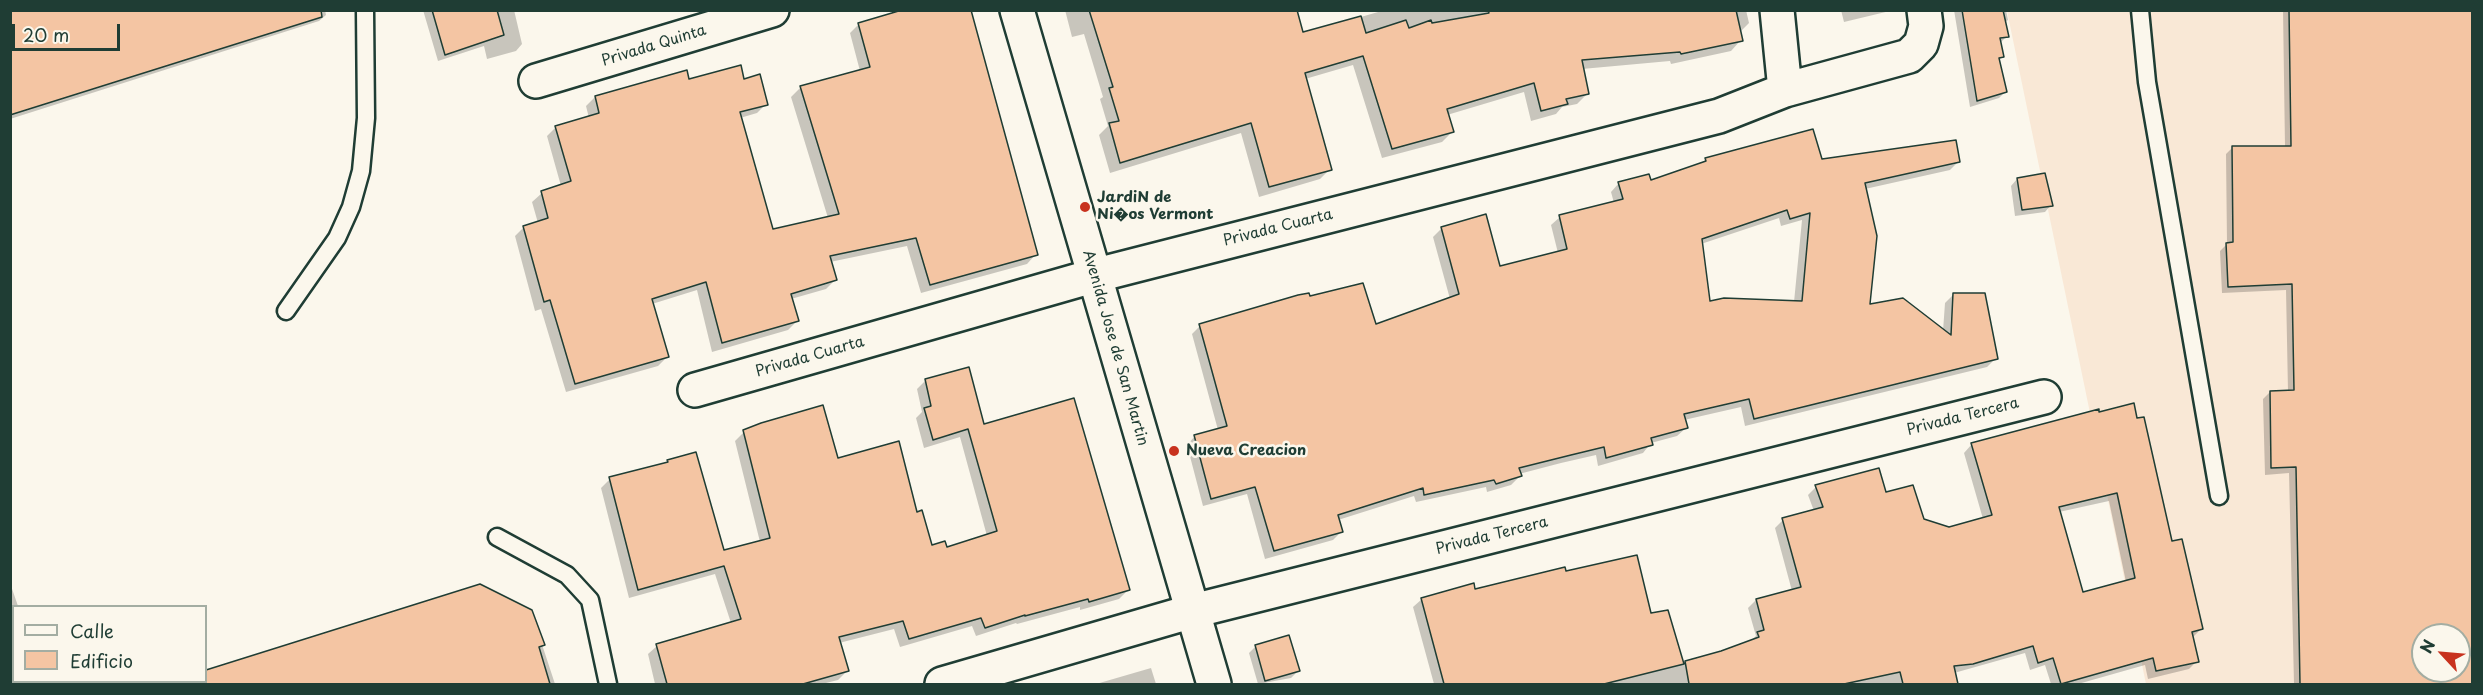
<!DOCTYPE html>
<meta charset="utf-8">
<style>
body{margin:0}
#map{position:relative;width:2483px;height:695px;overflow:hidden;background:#fbf7ec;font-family:"Playpen Sans",sans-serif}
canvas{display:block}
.frame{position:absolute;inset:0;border:12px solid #1f3d34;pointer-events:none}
.legend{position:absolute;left:12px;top:605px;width:195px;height:78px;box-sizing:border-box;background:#fbf7ec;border:2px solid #a3ada2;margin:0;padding:8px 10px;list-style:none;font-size:18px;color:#1f3d34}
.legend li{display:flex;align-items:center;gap:12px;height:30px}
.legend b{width:30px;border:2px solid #a3ada2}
.north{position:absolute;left:2411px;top:623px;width:60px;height:60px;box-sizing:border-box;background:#fbf7ec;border:2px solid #a3ada2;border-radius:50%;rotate:296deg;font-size:16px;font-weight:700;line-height:24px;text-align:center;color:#1f3d34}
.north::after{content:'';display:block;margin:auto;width:21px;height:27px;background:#c8321e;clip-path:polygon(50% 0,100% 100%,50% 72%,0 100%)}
.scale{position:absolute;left:12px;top:24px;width:108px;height:27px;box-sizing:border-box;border:3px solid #1f3d34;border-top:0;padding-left:8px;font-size:18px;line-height:21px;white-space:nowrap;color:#1f3d34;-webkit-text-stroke:4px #fbf7ec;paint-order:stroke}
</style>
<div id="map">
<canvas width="2483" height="695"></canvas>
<div class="frame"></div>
<ul class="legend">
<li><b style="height:8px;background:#fbf7ec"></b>Calle</li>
<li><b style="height:16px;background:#f4c5a3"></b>Edificio</li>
</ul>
<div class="north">N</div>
<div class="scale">20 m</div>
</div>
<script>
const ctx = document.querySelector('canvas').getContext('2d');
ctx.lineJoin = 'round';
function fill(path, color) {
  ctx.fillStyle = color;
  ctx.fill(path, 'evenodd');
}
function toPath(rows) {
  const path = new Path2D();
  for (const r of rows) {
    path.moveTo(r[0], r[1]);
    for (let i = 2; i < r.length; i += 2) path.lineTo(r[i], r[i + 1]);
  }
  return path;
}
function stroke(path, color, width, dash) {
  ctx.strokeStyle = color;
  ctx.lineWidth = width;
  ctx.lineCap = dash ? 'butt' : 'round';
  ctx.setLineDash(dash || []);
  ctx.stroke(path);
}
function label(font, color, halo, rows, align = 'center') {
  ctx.font = font + ' "Playpen Sans",sans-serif';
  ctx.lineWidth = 5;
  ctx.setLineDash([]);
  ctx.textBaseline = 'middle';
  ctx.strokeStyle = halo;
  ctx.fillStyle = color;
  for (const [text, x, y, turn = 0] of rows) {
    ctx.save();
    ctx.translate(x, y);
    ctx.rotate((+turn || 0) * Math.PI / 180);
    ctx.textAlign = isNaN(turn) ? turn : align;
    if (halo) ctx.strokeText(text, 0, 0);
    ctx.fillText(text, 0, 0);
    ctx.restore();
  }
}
fill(toPath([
 [2007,11,2472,11,2472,684,2146,684],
 [2423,635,2459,635,2459,671,2423,671]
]), '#f9e8d6');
fill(toPath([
 [10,10,325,10,326,15,319,21,10,119],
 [423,10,514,10,522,44,516,51,487,59,484,46,438,61],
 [1065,10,1296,10,1302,34,1385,10,1746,10,1749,23,1739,33,1741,40,1731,51,1671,64,1670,61,1582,69,1587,94,1577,104,1562,107,1556,114,1531,121,1524,92,1447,115,1452,132,1442,142,1382,158,1353,65,1305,79,1330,169,1320,179,1259,197,1241,133,1110,173,1099,135,1108,126,1100,99,1103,97,1084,34,1072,37],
 [1841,10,1894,10,1844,22],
 [1954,10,2006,10,2008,20,2004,23,2007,36,2000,43,2002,57,1998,61,2006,91,1999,98,1970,107],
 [2283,10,2472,10,2472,684,2294,684,2289,473,2265,475,2263,399,2270,392,2288,392,2286,290,2222,293,2220,251,2227,244,2226,154,2233,147,2285,147],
 [2423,635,2459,635,2459,671,2423,671],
 [859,24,1036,254,1027,264,921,293,907,246,830,262,835,280,826,289,791,299,797,321,788,330,712,352,697,290,652,304,667,357,658,366,566,392,541,309,535,311,515,236,524,227,538,223,532,202,542,193,561,186,547,136,556,127,589,118,586,106,595,97,688,80,743,81,766,104,757,113,740,118,772,231,828,218,791,97,801,87,860,71,850,33],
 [1706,159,1958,162,1950,170,1865,189,1869,306,1943,331,1945,303,1953,295,1996,358,1987,367,1745,426,1741,407,1684,420,1686,428,1677,436,1651,443,1643,453,1598,466,1596,455,1561,463,1519,474,1520,476,1511,485,1487,492,1486,487,1416,502,1414,496,1338,520,1341,532,1333,540,1265,559,1247,494,1203,506,1187,445,1195,436,1218,430,1192,334,1200,326,1309,297,1375,326,1450,299,1433,237,1441,229,1485,216,1499,268,1558,253,1551,225,1560,217,1614,203,1611,192,1619,183,1650,182,1701,164],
 [1779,218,1781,226,1802,220,1794,302,1709,303,1701,244],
 [2017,179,2051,205,2045,212,2015,216,2011,186],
 [926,380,983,426,1128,590,1119,599,1080,610,1080,607,1017,624,1016,623,976,636,972,626,900,647,894,629,839,643,847,671,838,680,822,684,655,684,648,654,657,646,731,623,715,574,629,598,601,488,610,479,665,464,668,461,722,552,760,542,735,441,744,432,837,459,916,513,931,547,946,549,987,536,960,437,924,448,916,418,922,412,917,389],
 [2098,411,2171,543,2201,629,2192,638,2197,661,2189,669,2148,679,2145,665,2078,684,2051,684,2045,665,2030,670,2025,653,1954,673,1956,684,1434,684,1413,607,1422,599,1565,573,1650,615,1682,663,1722,653,1749,642,1756,636,1748,608,1756,600,1792,591,1775,528,1783,520,1814,511,1808,495,1816,487,1885,494,1923,521,1949,528,1983,519,1964,453,1972,444],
 [2109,501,2126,582,2082,594,2059,512],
 [10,583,18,606,14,606,14,682,47,682,48,684,10,684],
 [480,585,531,611,555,684,165,684,174,682,206,682,206,672],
 [1256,646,1298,671,1291,678,1258,684,1249,653],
 [1151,668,1156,684,1096,684]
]), '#0003');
const building = toPath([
 [10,10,321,10,322,17,10,115,10,10],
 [432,10,497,10,504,35,445,55,432,10],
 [902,10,971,10,1038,255,930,285,916,238,830,256,837,280,791,294,799,321,722,343,706,282,652,299,669,357,575,384,550,300,544,302,523,226,548,218,541,191,571,181,555,126,599,113,595,96,687,70,689,79,741,65,744,79,760,74,768,105,740,112,773,229,839,214,800,86,870,67,858,23,902,10],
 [1089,10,1297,10,1303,32,1361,16,1366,33,1406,20,1409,28,1431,20,1432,23,1489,13,1488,10,1736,10,1743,41,1681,54,1680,52,1582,60,1589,94,1566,99,1568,104,1541,111,1534,83,1447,109,1454,132,1392,149,1363,56,1305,73,1332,170,1269,187,1251,123,1120,163,1109,123,1119,121,1109,88,1113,87,1089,10],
 [1962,10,2003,10,2009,37,2000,38,2004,57,1999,58,2007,92,1977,101,1962,10],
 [2289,10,2472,10,2472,684,2300,684,2296,467,2271,468,2270,391,2294,390,2292,284,2228,287,2226,243,2233,242,2232,146,2291,146,2289,10],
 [2423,635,2459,635,2459,671,2423,671,2423,635],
 [1813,129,1822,159,1956,140,1960,162,1865,183,1877,236,1870,304,1903,298,1951,335,1953,293,1985,293,1998,359,1754,419,1749,399,1684,414,1688,428,1651,438,1653,445,1606,458,1604,447,1571,455,1519,468,1522,476,1496,484,1494,480,1424,495,1423,488,1338,515,1343,532,1274,551,1255,487,1211,499,1194,435,1227,426,1199,324,1298,295,1309,293,1310,296,1363,283,1376,324,1459,294,1441,227,1486,214,1500,266,1567,249,1559,215,1623,199,1618,182,1649,174,1651,180,1706,161,1705,158,1813,129],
 [1787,210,1790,219,1810,213,1802,301,1724,298,1710,301,1702,239,1787,210],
 [2045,173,2053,206,2022,210,2017,178,2045,173],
 [969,367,984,424,1074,398,1130,590,1089,602,1088,599,1025,616,1025,615,985,628,981,618,909,639,903,621,839,637,849,671,803,684,667,684,656,644,741,619,724,566,638,590,609,477,668,462,667,460,696,452,724,550,770,538,743,430,761,423,823,405,838,458,899,441,917,512,922,510,932,545,945,541,947,547,997,531,968,429,933,440,924,408,931,406,925,379,969,367],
 [2134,403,2137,418,2144,417,2172,541,2182,539,2203,629,2192,632,2199,662,2156,671,2153,658,2061,684,2053,658,2038,663,2033,646,1973,664,1954,666,1958,684,1903,684,1900,672,1844,684,1689,684,1685,661,1721,651,1759,637,1757,632,1764,630,1756,599,1801,587,1782,518,1823,507,1815,485,1879,468,1886,492,1913,485,1924,519,1949,527,1992,515,1971,443,2099,409,2099,412,2134,403],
 [2117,493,2135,578,2083,592,2059,507,2117,493],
 [1637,555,1651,613,1668,610,1684,664,1604,684,1444,684,1421,598,1474,583,1475,589,1565,567,1566,571,1637,555],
 [480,584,532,610,545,645,539,647,550,684,180,684,179,681,206,681,206,670,480,584],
 [1289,635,1300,671,1265,681,1255,645,1289,635]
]);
fill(building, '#f4c5a3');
stroke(building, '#1f3d34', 1.5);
const lane = toPath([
 [2140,10,2147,82,2219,496],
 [286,311,337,238,351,207,361,171,366,118,365,10],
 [497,537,567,575,590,600,608,684]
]);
const street = toPath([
 [536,81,772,10],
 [1785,90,1909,56,1921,44,1926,26,1924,10],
 [695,390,1093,276,1719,116,1785,90,1777,10],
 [942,684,1193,611,2044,397]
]);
const secondary = toPath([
 [1017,10,1214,684]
]);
stroke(lane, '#1f3d34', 21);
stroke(street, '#1f3d34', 38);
stroke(secondary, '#1f3d34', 38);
stroke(lane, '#fbf7ec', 16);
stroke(street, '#fbf7ec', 33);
stroke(secondary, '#fbf7ec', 33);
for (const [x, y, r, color] of [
 [1085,207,6,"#c8321e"],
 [1174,451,6,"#c8321e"]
]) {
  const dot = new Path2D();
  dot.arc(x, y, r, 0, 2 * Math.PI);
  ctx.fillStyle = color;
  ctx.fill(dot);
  stroke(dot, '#fbf7ec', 2);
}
label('15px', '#1f3d34', '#fbf7ec', [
 ["Privada Quinta",654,46,-17],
 ["Privada Cuarta",1278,228,-14],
 ["Avenida Jose de San Martin",1115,348,74],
 ["Privada Cuarta",810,357,-16],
 ["Privada Tercera",1963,417,-14],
 ["Privada Tercera",1492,536,-14]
]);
label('bold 15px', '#1f3d34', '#fbf7ec', [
 ["JardiN de",1097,198],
 ["Ni�os Vermont",1097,215],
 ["Nueva Creacion",1186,451]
], 'left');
</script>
